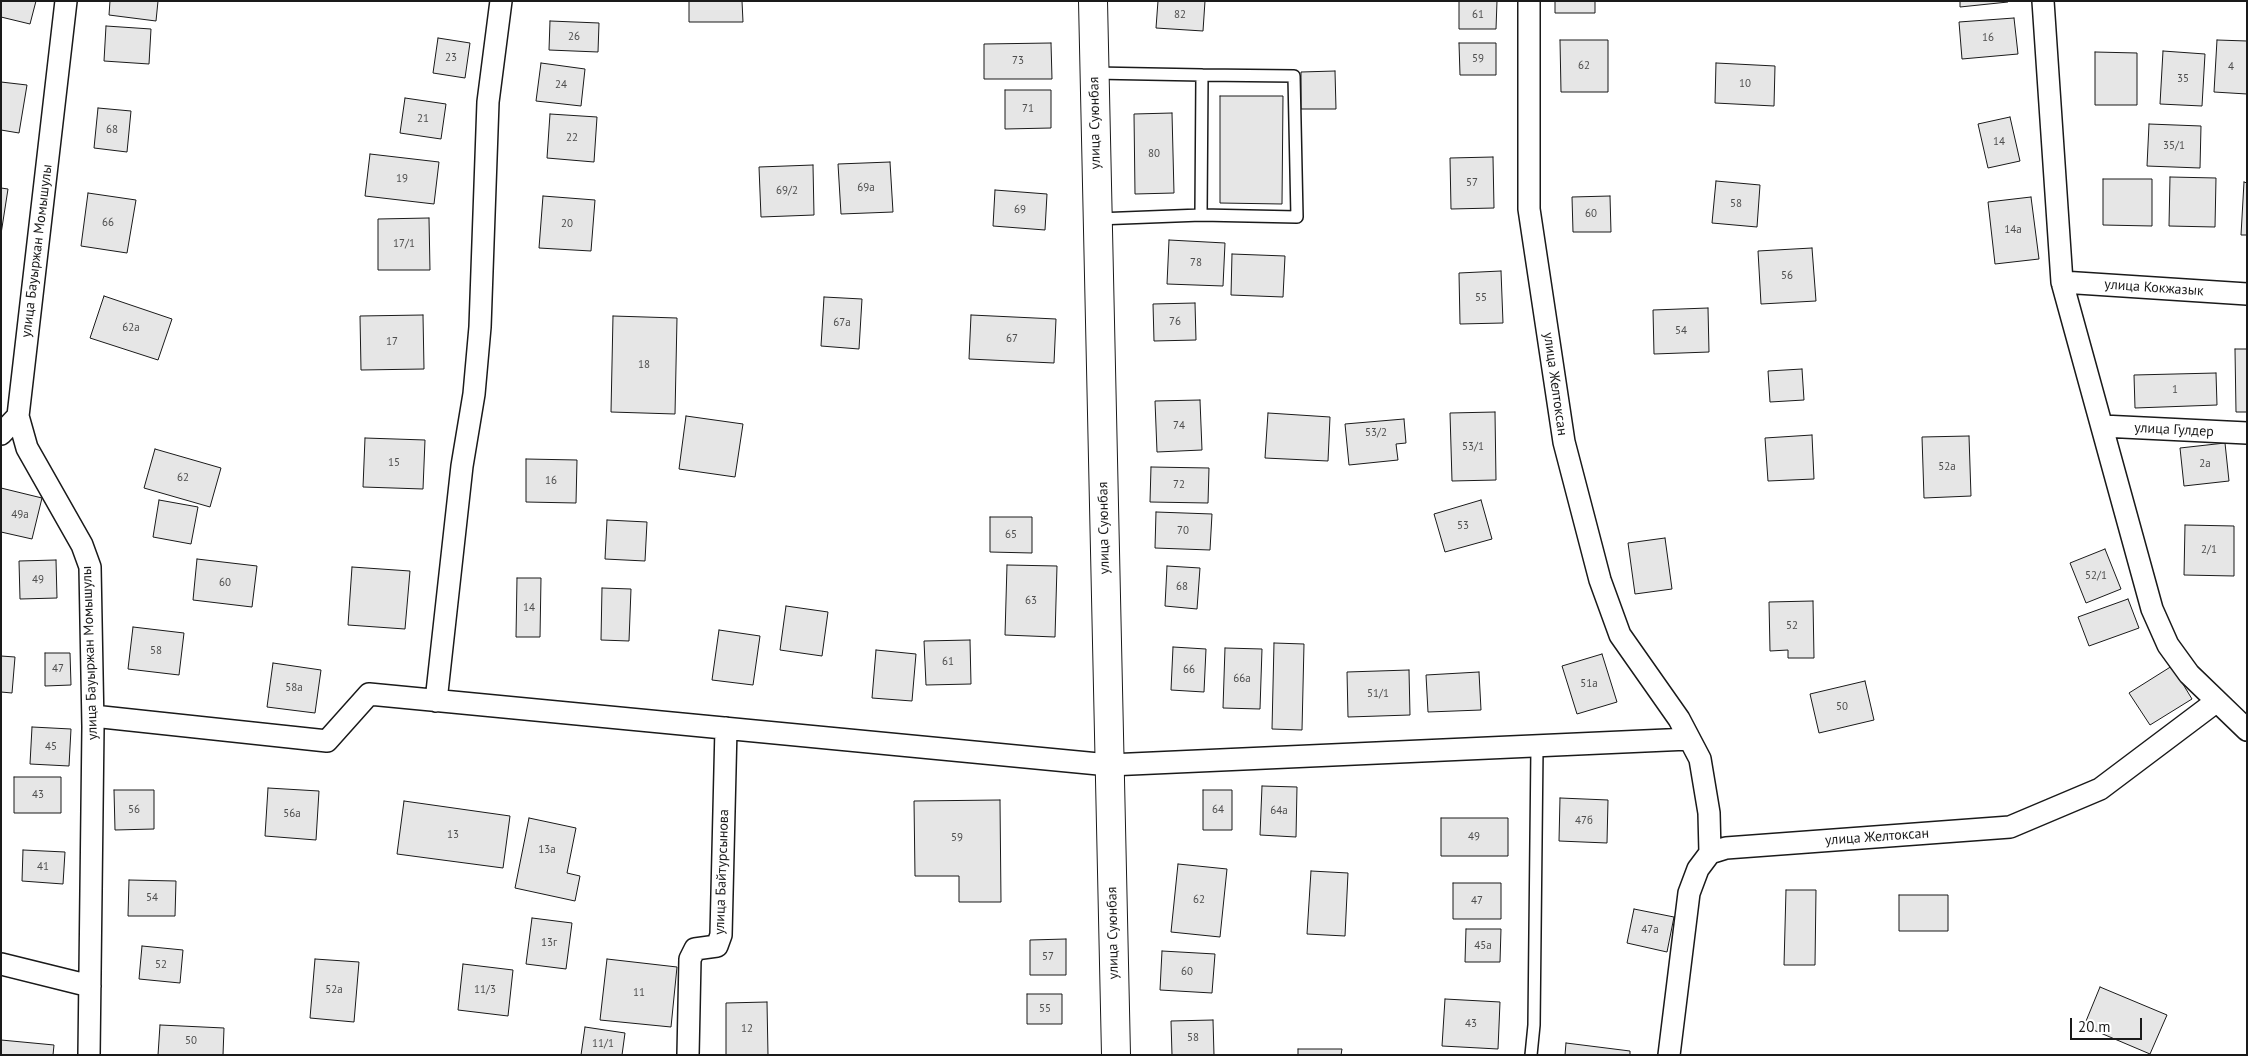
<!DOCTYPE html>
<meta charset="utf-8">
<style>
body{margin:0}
#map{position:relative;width:2248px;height:1056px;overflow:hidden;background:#fff;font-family:"PT Sans",sans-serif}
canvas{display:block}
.frame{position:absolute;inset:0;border:2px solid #1a1a1a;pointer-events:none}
.scale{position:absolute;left:2070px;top:1018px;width:72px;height:22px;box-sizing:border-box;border:2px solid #1a1a1a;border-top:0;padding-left:6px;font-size:15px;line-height:18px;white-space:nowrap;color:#1a1a1a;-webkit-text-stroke:4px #fff;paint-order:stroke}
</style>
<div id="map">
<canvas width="2248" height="1056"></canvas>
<div class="frame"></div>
<div class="scale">20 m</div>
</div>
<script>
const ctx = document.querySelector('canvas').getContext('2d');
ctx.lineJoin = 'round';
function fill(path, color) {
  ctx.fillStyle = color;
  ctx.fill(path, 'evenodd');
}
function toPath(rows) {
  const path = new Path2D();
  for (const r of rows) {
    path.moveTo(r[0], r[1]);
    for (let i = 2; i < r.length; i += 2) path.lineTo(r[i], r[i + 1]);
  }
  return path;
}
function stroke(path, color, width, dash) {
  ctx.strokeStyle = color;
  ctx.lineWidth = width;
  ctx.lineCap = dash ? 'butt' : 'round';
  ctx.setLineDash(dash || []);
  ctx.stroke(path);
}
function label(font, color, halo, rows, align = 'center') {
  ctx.font = font + ' "PT Sans",sans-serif';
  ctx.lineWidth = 4;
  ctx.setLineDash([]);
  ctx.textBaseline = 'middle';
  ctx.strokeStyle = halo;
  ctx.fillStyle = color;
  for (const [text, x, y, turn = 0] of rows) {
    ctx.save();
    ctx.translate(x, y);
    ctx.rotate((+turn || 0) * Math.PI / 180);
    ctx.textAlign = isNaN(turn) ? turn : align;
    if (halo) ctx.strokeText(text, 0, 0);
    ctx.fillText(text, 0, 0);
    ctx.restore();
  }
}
const building = toPath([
 [1,1,36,1,30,24,1,17,1,1],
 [110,1,158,1,156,21,109,15,110,1],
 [689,1,742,1,743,22,689,22,689,1],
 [1158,1,1205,1,1203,31,1156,28,1158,1],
 [1459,1,1497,1,1496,29,1459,29,1459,1],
 [1555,1,1595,1,1595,13,1555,13,1555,1],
 [1960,1,2008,1,2008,2,1960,7,1960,1],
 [2014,18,2018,54,1962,59,1959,22,2014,18],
 [550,21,599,23,598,52,549,50,550,21],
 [106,26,151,29,149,64,104,61,106,26],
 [438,38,470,43,465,78,433,73,438,38],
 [1560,40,1608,40,1608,92,1561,92,1560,40],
 [2217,40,2247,41,2247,94,2214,92,2217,40],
 [1051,43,1052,79,984,79,984,44,1051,43],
 [1459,43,1496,43,1496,75,1460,75,1459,43],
 [2163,51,2205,54,2202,106,2160,104,2163,51],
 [2095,52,2137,53,2137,105,2095,105,2095,52],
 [541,63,585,69,581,106,536,101,541,63],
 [1716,63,1775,66,1774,106,1715,103,1716,63],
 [1335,71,1336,109,1301,109,1301,72,1335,71],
 [1,82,27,85,19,133,1,130,1,82],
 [1005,90,1051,90,1051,128,1005,129,1005,90],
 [1220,96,1283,96,1282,204,1220,203,1220,96],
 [405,98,446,104,441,139,400,133,405,98],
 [98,108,131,111,127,152,94,148,98,108],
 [1172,113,1174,193,1135,194,1134,114,1172,113],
 [550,114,597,117,594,162,547,158,550,114],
 [2010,117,2020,161,1988,168,1978,124,2010,117],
 [2149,124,2201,126,2200,168,2147,166,2149,124],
 [370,154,439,162,434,204,365,196,370,154],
 [1493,157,1494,208,1451,209,1450,158,1493,157],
 [890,162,893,212,841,214,838,164,890,162],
 [813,165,814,215,761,217,759,167,813,165],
 [2170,177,2216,178,2215,227,2169,226,2170,177],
 [2103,179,2152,179,2152,226,2103,225,2103,179],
 [1716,181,1760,185,1757,227,1712,223,1716,181],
 [2244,182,2247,183,2247,235,2241,235,2244,182],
 [1,188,8,189,1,234,1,188],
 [995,190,1047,194,1045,230,993,226,995,190],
 [88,193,136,200,127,253,81,246,88,193],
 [543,196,595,200,591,251,539,248,543,196],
 [1610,196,1611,232,1573,232,1572,197,1610,196],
 [2031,197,2039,259,1995,264,1988,202,2031,197],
 [429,218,430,270,378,270,378,219,429,218],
 [1169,240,1225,243,1223,286,1167,284,1169,240],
 [1812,248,1816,301,1761,304,1758,251,1812,248],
 [1232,254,1285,256,1283,297,1231,295,1232,254],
 [1501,271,1503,323,1460,324,1459,273,1501,271],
 [104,296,172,319,158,360,90,338,104,296],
 [824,297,862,299,859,349,821,346,824,297],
 [1195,303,1196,340,1154,341,1153,304,1195,303],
 [1708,308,1709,352,1654,354,1653,310,1708,308],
 [423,315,424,369,361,370,360,316,423,315],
 [971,315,1056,319,1054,363,969,359,971,315],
 [613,316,677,318,675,414,611,412,613,316],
 [2235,349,2247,349,2247,412,2236,412,2235,349],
 [1802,369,1804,400,1770,402,1768,371,1802,369],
 [2216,373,2217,405,2135,408,2134,375,2216,373],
 [1200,400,1202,450,1157,452,1155,401,1200,400],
 [1495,412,1496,480,1452,481,1450,413,1495,412],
 [1268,413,1330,417,1328,461,1265,458,1268,413],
 [686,416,743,424,735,477,679,469,686,416],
 [1404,419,1406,443,1396,444,1398,460,1349,465,1345,424,1404,419],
 [1812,435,1814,479,1768,481,1765,438,1812,435],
 [1969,436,1971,496,1924,498,1922,437,1969,436],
 [365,438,425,440,423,489,363,487,365,438],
 [2225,443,2229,481,2184,486,2180,448,2225,443],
 [155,449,221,468,210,507,144,488,155,449],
 [526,459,577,460,576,503,526,502,526,459],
 [1151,467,1209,468,1208,503,1150,502,1151,467],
 [1,488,42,498,32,539,1,532,1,488],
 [159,500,198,507,191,544,153,537,159,500],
 [1481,500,1492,539,1445,552,1434,514,1481,500],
 [1156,512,1212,514,1210,550,1155,548,1156,512],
 [990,517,1032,517,1032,553,990,552,990,517],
 [607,520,647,522,645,561,605,559,607,520],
 [2185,525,2234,526,2234,576,2184,575,2185,525],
 [1665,538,1672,589,1635,594,1628,543,1665,538],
 [2105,549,2121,589,2086,603,2070,563,2105,549],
 [197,559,257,566,252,607,193,600,197,559],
 [56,560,57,598,20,599,19,561,56,560],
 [1007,565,1057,566,1055,637,1005,635,1007,565],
 [1167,566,1200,568,1197,609,1165,606,1167,566],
 [352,567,410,571,405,629,348,625,352,567],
 [517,578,541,578,540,637,516,637,517,578],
 [602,588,631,589,629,641,601,640,602,588],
 [2128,599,2139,628,2089,646,2078,617,2128,599],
 [1813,601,1814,658,1788,658,1788,650,1770,651,1769,602,1813,601],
 [786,606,828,612,822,656,780,650,786,606],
 [133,627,184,633,179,675,128,669,133,627],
 [719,630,760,636,753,685,712,680,719,630],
 [970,640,971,684,926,685,924,641,970,640],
 [1274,643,1304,644,1302,730,1272,729,1274,643],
 [1173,647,1206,649,1204,692,1171,690,1173,647],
 [1225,648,1262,649,1260,709,1223,708,1225,648],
 [876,650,916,654,912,701,872,698,876,650],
 [45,653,70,653,71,685,45,686,45,653],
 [1602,654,1617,702,1577,714,1562,666,1602,654],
 [1,656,15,657,12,693,1,692,1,656],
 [273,663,321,670,315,713,267,707,273,663],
 [2172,666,2192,699,2150,725,2129,693,2172,666],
 [1409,670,1410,715,1348,717,1347,672,1409,670],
 [1479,672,1481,710,1428,712,1426,675,1479,672],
 [1865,681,1874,720,1819,733,1810,694,1865,681],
 [32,727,71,729,69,766,30,764,32,727],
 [14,777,61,777,61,813,14,813,14,777],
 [1262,786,1297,787,1296,837,1260,835,1262,786],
 [268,788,319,791,316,840,265,836,268,788],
 [114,790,154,790,154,829,115,830,114,790],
 [1203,790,1232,790,1232,830,1203,830,1203,790],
 [1560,798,1608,800,1607,843,1559,841,1560,798],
 [1000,800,1001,902,959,902,959,876,915,876,914,801,1000,800],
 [404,801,510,816,503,868,397,854,404,801],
 [529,818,576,828,567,873,580,876,575,901,515,888,529,818],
 [1441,818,1508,818,1508,856,1441,856,1441,818],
 [23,850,65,852,63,884,22,881,23,850],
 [1178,864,1227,869,1220,937,1171,932,1178,864],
 [1311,871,1348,873,1345,936,1307,934,1311,871],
 [129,880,176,881,175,916,128,916,129,880],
 [1453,883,1501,883,1501,919,1453,919,1453,883],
 [1786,890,1816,890,1815,965,1784,965,1786,890],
 [1899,895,1948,895,1948,931,1899,931,1899,895],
 [1634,909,1674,917,1667,952,1627,943,1634,909],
 [532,918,572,923,566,969,526,964,532,918],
 [1466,929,1501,929,1500,962,1465,962,1466,929],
 [1066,939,1066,975,1030,975,1030,940,1066,939],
 [142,946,183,950,180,983,139,979,142,946],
 [1162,951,1215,954,1212,993,1160,990,1162,951],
 [315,959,359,962,354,1022,310,1018,315,959],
 [607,959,677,967,671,1027,600,1020,607,959],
 [463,964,513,970,508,1016,458,1010,463,964],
 [2100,987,2167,1015,2150,1054,2084,1026,2100,987],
 [1027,994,1062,994,1062,1024,1027,1024,1027,994],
 [1445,999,1500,1002,1498,1049,1442,1046,1445,999],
 [767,1002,768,1055,726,1055,726,1003,767,1002],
 [1213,1020,1214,1055,1172,1055,1171,1021,1213,1020],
 [160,1025,224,1028,223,1055,158,1055,160,1025],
 [585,1027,625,1033,622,1055,581,1055,585,1027],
 [1,1040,54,1045,53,1055,1,1055,1,1040],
 [1566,1043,1630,1051,1630,1055,1565,1055,1566,1043],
 [1298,1049,1342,1049,1341,1055,1298,1055,1298,1049]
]);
fill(building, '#e6e6e6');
stroke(building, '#1a1a1a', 1);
const service = toPath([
 [1094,73,1202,75,1201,215,1097,219],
 [1201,215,1297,217,1294,76,1202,75],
 [1531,1055,1534,1025,1537,748]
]);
const minor = toPath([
 [66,1,18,416,27,448,82,545,90,567,93,727,89,1055],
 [1529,1,1529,209,1564,442,1600,580,1620,635,1679,719,1700,759,1709,813,1710,853],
 [2043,1,2062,282,2152,609,2168,645,2189,674,2247,730],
 [2062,282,2247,294],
 [2102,426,2247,433],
 [1,434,18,416],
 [436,701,462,466,474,394,480,327,488,102,501,1],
 [93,716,327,741,369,694,1109,765,1689,739],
 [1,964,90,986],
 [688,1055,690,959,695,949,717,946,721,935,726,728],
 [1669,1055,1689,893,1698,869,1710,853,1726,848,2010,827,2100,789,2217,701]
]);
const secondary = toPath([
 [1093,1,1116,1055]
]);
stroke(service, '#1a1a1a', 14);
stroke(minor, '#1a1a1a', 24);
stroke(secondary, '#1a1a1a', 30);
stroke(service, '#fff', 11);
stroke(minor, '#fff', 21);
stroke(secondary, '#fff', 28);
label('11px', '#4d4d4d', null, [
 ["82",1180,15],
 ["61",1478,15],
 ["26",574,37],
 ["16",1988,38],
 ["23",451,58],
 ["59",1478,59],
 ["73",1018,61],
 ["62",1584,66],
 ["4",2231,67],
 ["35",2183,79],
 ["10",1745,84],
 ["24",561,85],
 ["71",1028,109],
 ["21",423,119],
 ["68",112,130],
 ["22",572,138],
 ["14",1999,142],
 ["35/1",2174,146],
 ["80",1154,154],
 ["19",402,179],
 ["57",1472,183],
 ["69а",866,188],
 ["69/2",787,191],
 ["58",1736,204],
 ["69",1020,210],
 ["60",1591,214],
 ["66",108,223],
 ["20",567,224],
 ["14а",2013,230],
 ["17/1",404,244],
 ["78",1196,263],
 ["56",1787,276],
 ["55",1481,298],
 ["76",1175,322],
 ["67а",842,323],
 ["62а",131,328],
 ["54",1681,331],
 ["67",1012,339],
 ["17",392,342],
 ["18",644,365],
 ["1",2175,390],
 ["74",1179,426],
 ["53/2",1376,433],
 ["53/1",1473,447],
 ["15",394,463],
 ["2а",2205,464],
 ["52а",1947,467],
 ["62",183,478],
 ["16",551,481],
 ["72",1179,485],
 ["49а",20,515],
 ["53",1463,526],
 ["70",1183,531],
 ["65",1011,535],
 ["2/1",2209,550],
 ["52/1",2096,576],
 ["49",38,580],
 ["60",225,583],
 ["68",1182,587],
 ["63",1031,601],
 ["14",529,608],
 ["52",1792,626],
 ["58",156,651],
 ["61",948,662],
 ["47",58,669],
 ["66",1189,670],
 ["66а",1242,679],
 ["51а",1589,684],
 ["58а",294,688],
 ["51/1",1378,694],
 ["50",1842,707],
 ["45",51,747],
 ["43",38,795],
 ["56",134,810],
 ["64",1218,810],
 ["64а",1279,811],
 ["56а",292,814],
 ["47б",1584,821],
 ["13",453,835],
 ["49",1474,837],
 ["59",957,838],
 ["13а",547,850],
 ["41",43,867],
 ["54",152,898],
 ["62",1199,900],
 ["47",1477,901],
 ["47а",1650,930],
 ["13г",549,943],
 ["45а",1483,946],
 ["57",1048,957],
 ["52",161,965],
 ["60",1187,972],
 ["52а",334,990],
 ["11/3",485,990],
 ["11",639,993],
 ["55",1045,1009],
 ["43",1471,1024],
 ["12",747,1029],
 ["58",1193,1038],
 ["50",191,1041],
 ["11/1",603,1044]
]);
label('14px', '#1a1a1a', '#fff', [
 ["улица Суюнбая",1095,123,-91],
 ["улица Бауыржан Момышулы",37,251,-83],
 ["улица Кокжазык",2154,288,4],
 ["улица Желтоксан",1555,384,82],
 ["улица Гулдер",2174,430,3],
 ["улица Суюнбая",1104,528,-91],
 ["улица Бауыржан Момышулы",90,653,-92],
 ["улица Желтоксан",1877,837,-4],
 ["улица Байтурсынова",722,872,-88],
 ["улица Суюнбая",1113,933,-91]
]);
</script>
